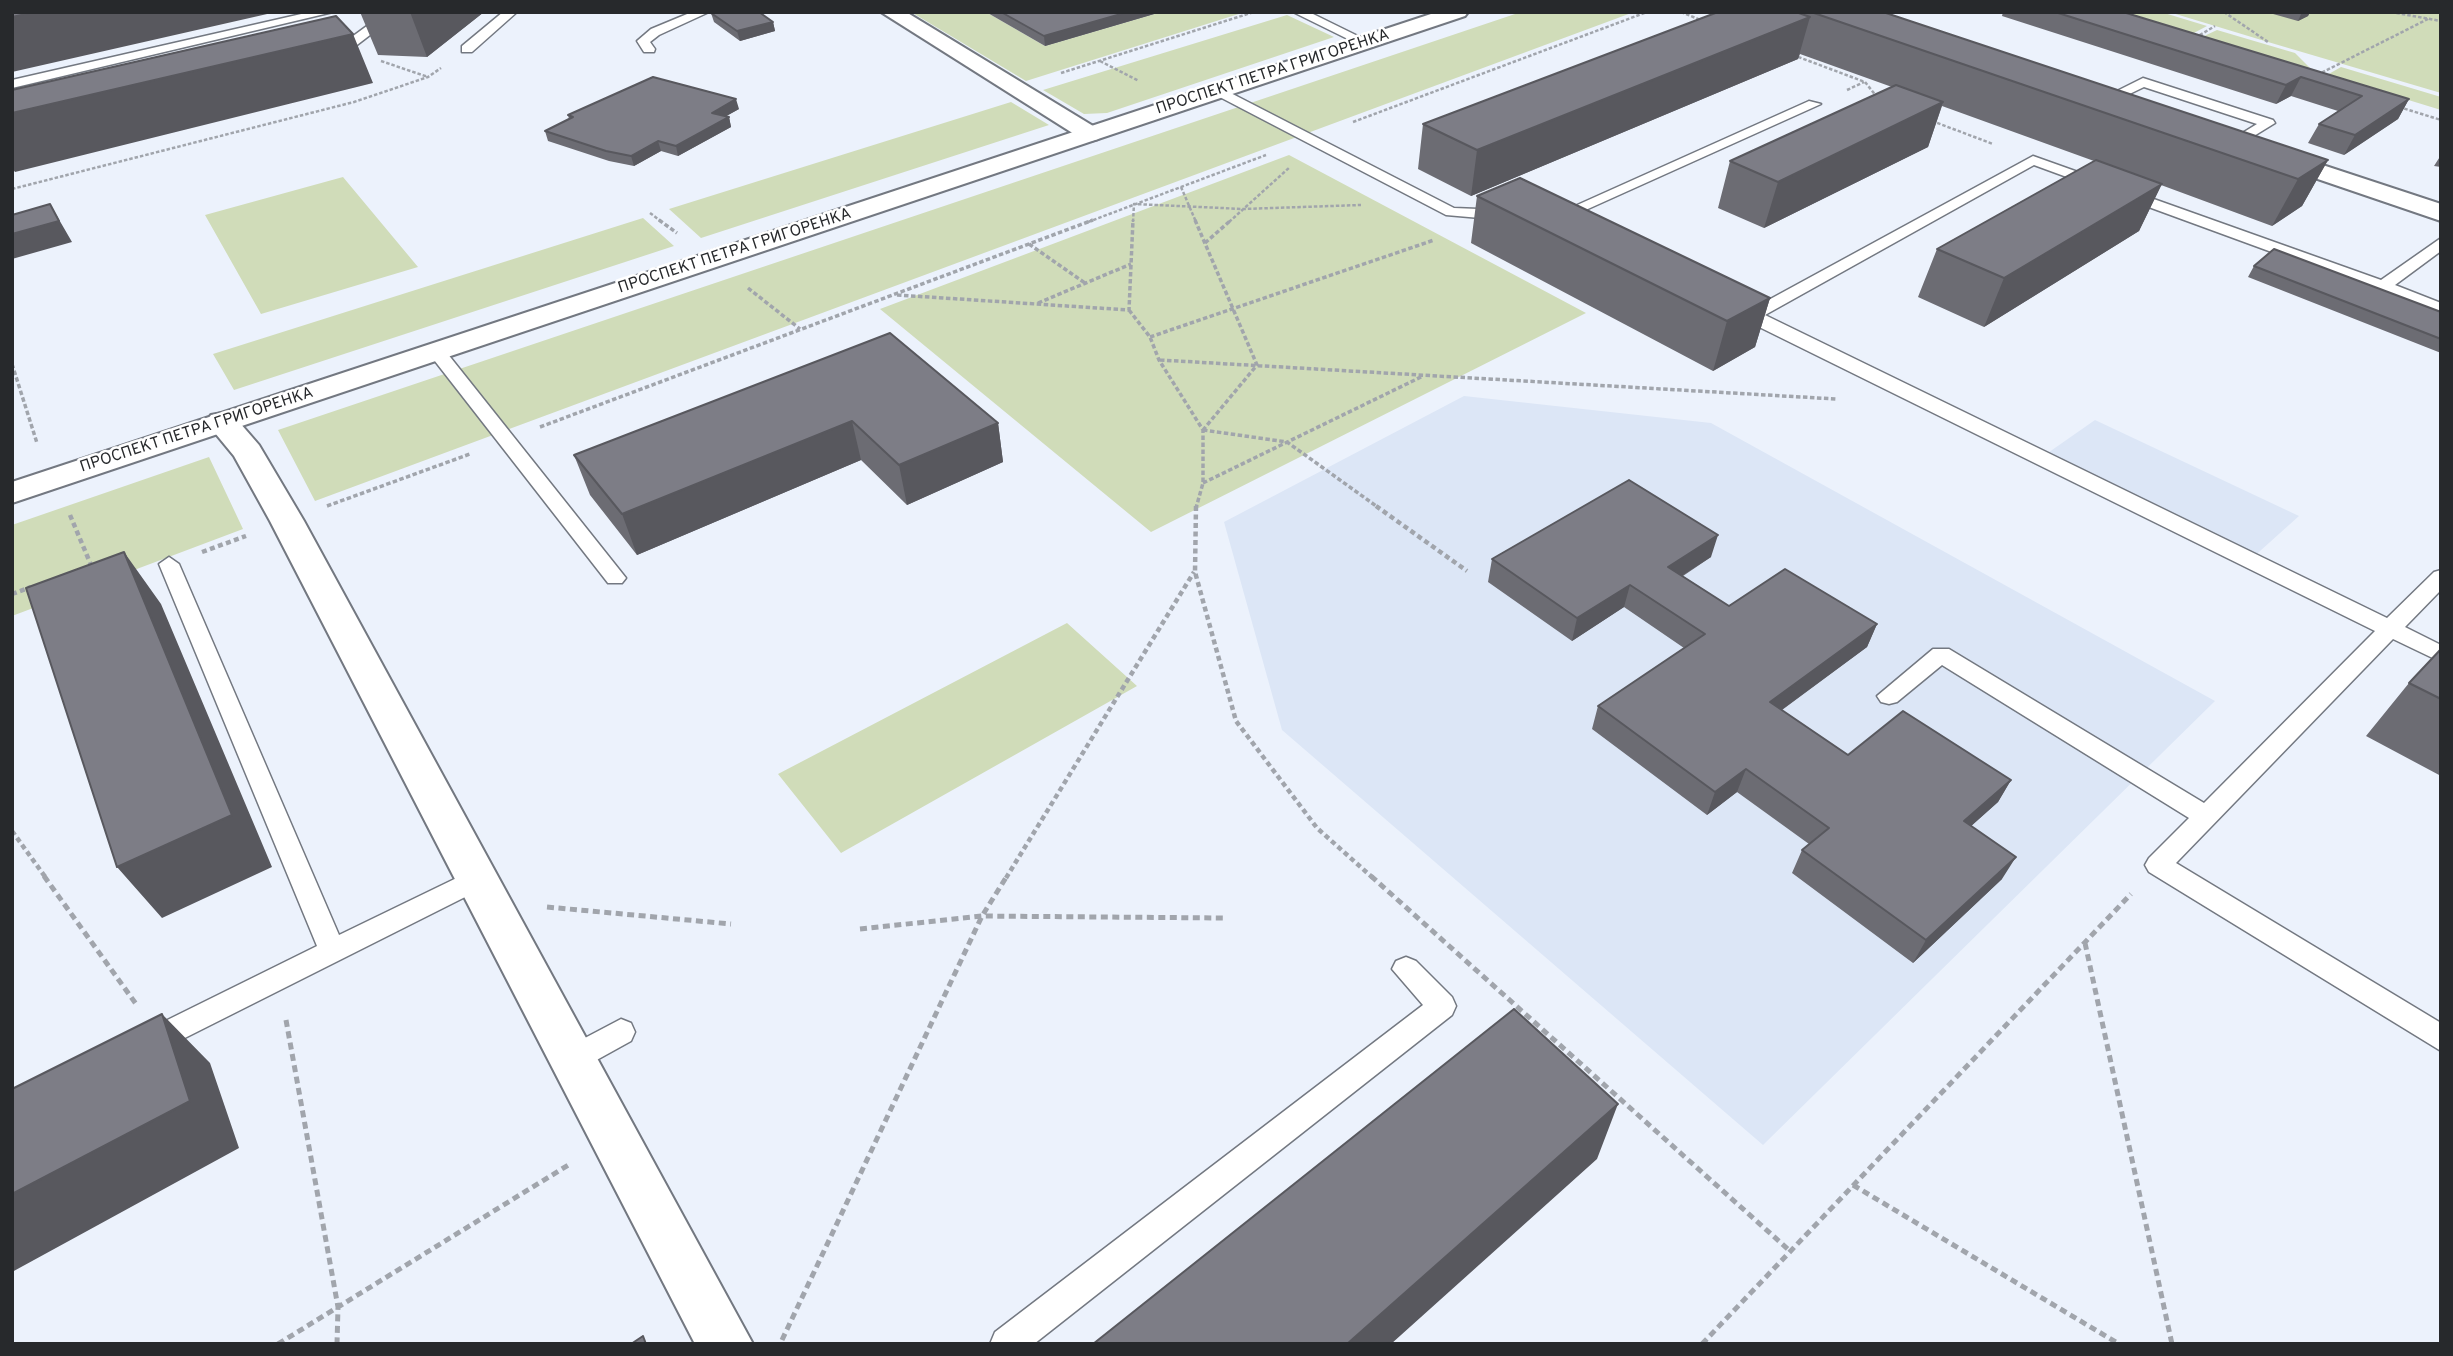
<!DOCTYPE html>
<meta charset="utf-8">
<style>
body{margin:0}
#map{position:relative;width:2453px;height:1356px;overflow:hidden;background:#ecf2fc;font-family:Overpass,sans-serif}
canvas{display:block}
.frame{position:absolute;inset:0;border:14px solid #27292c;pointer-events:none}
</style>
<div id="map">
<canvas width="2453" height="1356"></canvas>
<div class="frame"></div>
</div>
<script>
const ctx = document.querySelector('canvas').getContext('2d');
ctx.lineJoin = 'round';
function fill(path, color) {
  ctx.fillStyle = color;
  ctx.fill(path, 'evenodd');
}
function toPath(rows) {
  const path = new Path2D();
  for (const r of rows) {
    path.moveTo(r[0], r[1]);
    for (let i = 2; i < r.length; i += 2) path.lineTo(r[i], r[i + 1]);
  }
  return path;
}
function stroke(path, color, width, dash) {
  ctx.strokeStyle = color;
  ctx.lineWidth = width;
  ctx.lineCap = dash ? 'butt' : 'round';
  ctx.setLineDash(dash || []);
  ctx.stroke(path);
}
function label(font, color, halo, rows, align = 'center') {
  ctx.font = font + ' Overpass,sans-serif';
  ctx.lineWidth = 5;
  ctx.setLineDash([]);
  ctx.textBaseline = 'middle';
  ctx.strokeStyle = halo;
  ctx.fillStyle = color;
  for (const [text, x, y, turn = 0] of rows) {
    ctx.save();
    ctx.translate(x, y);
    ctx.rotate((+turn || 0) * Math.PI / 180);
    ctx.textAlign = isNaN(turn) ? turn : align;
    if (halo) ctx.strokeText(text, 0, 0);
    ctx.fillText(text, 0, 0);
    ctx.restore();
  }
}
fill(toPath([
 [1464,396,1711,423,2215,701,1763,1145,1282,730,1224,522],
 [2095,420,2299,516,2250,560,2042,457]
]), '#dce6f6');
fill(toPath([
 [911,12,986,12,1045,46,1161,12,1245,12,1026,81],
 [1521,12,1634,12,315,501,278,430],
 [2122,12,2161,12,2207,26,2192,34],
 [2169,12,2441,12,2441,93,2268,42],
 [1287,15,1334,37,1107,113,1084,114,1043,90],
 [2217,30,2295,53,2312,70,2202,37],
 [2341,67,2441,97,2441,110,2327,75],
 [1011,102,1049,125,701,238,669,209],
 [1289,155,1586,313,1151,532,880,309],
 [343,177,418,267,261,314,205,215],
 [643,218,674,246,234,390,213,354],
 [209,457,243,529,12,616,12,525],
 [1067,623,1137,686,841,853,778,774]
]), '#d0dcb9');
const service = toPath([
 [310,12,333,12,12,88,12,80,310,12],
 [386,12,400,12,353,48,328,54,322,50,345,42,386,12],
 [503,12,517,12,472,52,462,52,462,46,503,12],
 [692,12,709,12,659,35,650,42,655,49,654,52,644,52,637,41,651,29,692,12],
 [1293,12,1309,12,1372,43,1362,46,1293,12],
 [2143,78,2273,120,2275,123,2236,147,2229,143,2231,140,2257,124,2144,87,2113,102,2101,99,2143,78],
 [1219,87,1454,208,1503,210,1511,215,1503,220,1446,215,1214,94,1212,91,1219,87],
 [1809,101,1821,104,1559,222,1549,222,1546,219,1809,101],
 [2033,156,2381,280,2441,238,2441,251,2395,285,2441,303,2441,314,2034,165,1765,315,2387,618,2434,572,2441,570,2441,590,2405,627,2441,645,2441,662,2393,639,2176,863,2441,1023,2441,1051,2149,872,2145,865,2149,858,2189,818,1942,665,1897,702,1889,704,1881,702,1877,696,1933,649,1949,649,2204,803,2375,631,1745,320,1729,308,1737,303,1752,309,2033,156],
 [437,347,443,348,622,573,626,578,622,583,608,583,431,356,428,352,431,348,437,347],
 [169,557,179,564,339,935,469,872,478,869,487,872,491,879,487,886,149,1056,139,1052,135,1043,139,1034,317,946,159,564,169,557],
 [1406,957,1416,961,1452,997,1456,1006,1452,1015,1034,1344,990,1344,995,1332,1423,1005,1392,969,1396,961,1406,957],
 [621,1019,631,1023,635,1032,631,1041,584,1067,574,1071,564,1067,560,1058,564,1049,621,1019]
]);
const minor = toPath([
 [2271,148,2441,204,2441,221,2262,160,2259,155,2262,150,2271,148],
 [222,413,233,415,259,445,304,521,753,1344,695,1344,270,521,234,456,206,422,211,415,222,413]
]);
const tertiary = toPath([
 [881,12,906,12,1098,129,1102,134,1098,139,1090,141,1082,139,881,12]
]);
const secondary = toPath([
 [1437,12,1468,12,1465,16,12,503,12,482,1437,12]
]);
stroke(service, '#737881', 3);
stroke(minor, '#737881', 4);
stroke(tertiary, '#737881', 4);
stroke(secondary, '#737881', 4);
stroke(toPath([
 [1681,12,1703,21],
 [2224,12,2268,42],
 [2391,12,2441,21],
 [2195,38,2215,26],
 [1793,55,1865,82,1877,97],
 [381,61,428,77],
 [1100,61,1139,81],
 [1061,73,1254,12],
 [2317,75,2428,19],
 [1847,90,1864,82],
 [2399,107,2441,120],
 [1932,121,1993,144],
 [1353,122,1647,12],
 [1181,187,1196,222],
 [12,189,354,102,428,77,441,68],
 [650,213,662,222],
 [1088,222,1266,155],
 [1133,222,1134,204,1243,209,1361,205],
 [1229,222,1290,167]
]), '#a1a5ac', 2.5, [3.5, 2]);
stroke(toPath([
 [659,220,677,233],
 [1195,220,1257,365,1203,430],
 [1205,243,1231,220],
 [1029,244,1085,283],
 [748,288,800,329],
 [897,295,1129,310,1133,220],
 [1038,303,1131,264],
 [1129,310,1150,337,1159,360,1203,430,1203,483,1196,508],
 [1150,337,1434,240],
 [1160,360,1836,399],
 [12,364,37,443],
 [540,427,1093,220],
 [1203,430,1287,442,1379,508],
 [1203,483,1423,376],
 [327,506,470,454]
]), '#a1a5ac', 3.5, [4.5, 2.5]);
stroke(toPath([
 [1196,506,1195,572,1236,721,1317,828,1373,878],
 [1376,506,1467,571],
 [70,515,91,565],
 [202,552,246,536],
 [12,594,31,587],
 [12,831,46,878],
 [1006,878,1194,572]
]), '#a1a5ac', 4.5, [5, 3.5]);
stroke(toPath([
 [44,876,136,1004],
 [1371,876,1790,1251],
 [547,907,731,924],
 [860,929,982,916,1223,918],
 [2085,943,2172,1344],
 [286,1020,338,1307,337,1344],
 [1853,1185,2119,1344],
 [782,1340,982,916,1007,876],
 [278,1344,570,1164],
 [1702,1344,2131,894]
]), '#a1a5ac', 5, [7, 4.5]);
fill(service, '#fff');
fill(minor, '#fff');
fill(tertiary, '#fff');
fill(secondary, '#fff');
fill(toPath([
 [360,12,484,12,427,57,378,55],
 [986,12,1161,12,1045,46],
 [1799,12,1883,12,2328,160,2302,206,2272,226,2161,185,2139,231,1984,327,1918,297,1937,249,2094,161,1942,106,1928,147,1764,228,1718,208,1730,161,1892,87,1800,54,1798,59,1471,196,1418,169,1423,124,1799,13],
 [2003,12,2123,12,2409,99,2398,119,2344,155,2308,143,2319,124,2338,111,2291,96,2276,104,2002,16],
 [2266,12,2310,12,2308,16,2298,21],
 [711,13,773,22,775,31,740,41,714,22],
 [739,109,726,116,729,117,731,127,678,156,661,151,634,166,609,161,548,141,545,131,569,119,568,115],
 [2441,155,2441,167,2434,166],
 [1477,196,1770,298,1755,347,1713,371,1471,243],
 [2254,266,2441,312,2441,353,2248,277],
 [890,333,998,423,1003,462,907,505,861,460,637,555,590,495,574,455],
 [1711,557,1683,576,1729,606,1877,624,1867,647,1782,710,1848,755,2011,780,1998,802,1971,826,2002,879,1913,963,1792,873,1802,850,1809,844,1737,792,1707,815,1592,729,1598,706,1684,648,1624,607,1572,641,1488,582,1492,559],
 [2441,649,2441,776,2366,736,2409,683]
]), '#6c6c73');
fill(toPath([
 [35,12,276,12,12,72,12,17],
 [410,12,484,12,427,57],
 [1128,12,1161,12,1045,46,1044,36],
 [2302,12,2310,12,2308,16,2298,21],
 [1810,17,1798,59,1471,196,1477,150],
 [773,22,775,31,740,41,737,31],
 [353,34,373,83,15,172,12,168,12,113],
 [2301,77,2291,96,2276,104,2286,85],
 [736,99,739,109,714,123,712,113],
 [2409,99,2398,119,2344,155,2355,135],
 [1943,102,1928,147,1764,228,1778,182],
 [729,117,731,127,678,156,676,146],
 [658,141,661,151,634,166,631,156],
 [2328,160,2302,206,2272,226,2298,179],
 [2162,184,2139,231,1984,327,2004,278],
 [50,204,72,242,12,259,12,234],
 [1770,298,1755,347,1713,371,1727,321],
 [852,421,861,460,637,555,622,514],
 [998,423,1003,462,907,505,899,465],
 [1718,535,1711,557,1661,589,1668,567],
 [124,552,161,604,272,867,162,918,117,867],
 [1630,585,1624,607,1572,641,1577,618],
 [1877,624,1867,647,1761,725,1770,702],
 [1746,769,1737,792,1707,815,1715,792],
 [2011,780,1998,802,1951,844,1964,821],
 [2016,857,2002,879,1913,963,1926,940],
 [162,1014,210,1063,239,1148,12,1272,12,1194],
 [1618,1104,1597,1159,1391,1344,1347,1344]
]), '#58585e');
const building = toPath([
 [12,12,35,12,12,17,12,12],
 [713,12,759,12,773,22,737,31,711,13,713,12],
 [1001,12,1128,12,1044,36,1001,12],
 [1718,12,1796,12,1810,17,1477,150,1423,124,1718,12],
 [1811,12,1883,12,2328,160,2298,179,1811,12],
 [2055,12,2123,12,2409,99,2355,135,2319,124,2362,96,2301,77,2286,85,2055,12],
 [336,16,353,34,12,113,12,90,336,16],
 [653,77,736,99,712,113,729,117,676,146,658,141,631,156,606,151,545,131,573,117,568,115,653,77],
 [1896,85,1943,102,1778,182,1730,161,1896,85],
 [2096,160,2162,184,2004,278,1937,249,2096,160],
 [1520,178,1770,298,1727,321,1477,196,1520,178],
 [50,204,59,221,12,234,12,215,50,204],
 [2274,249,2441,312,2441,339,2254,266,2274,249],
 [890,333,998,423,899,465,852,421,622,514,574,455,890,333],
 [1629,480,1718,535,1668,567,1729,606,1785,569,1877,624,1770,702,1848,755,1903,711,2011,780,1964,821,2016,857,1926,940,1802,850,1829,828,1746,769,1715,792,1598,706,1705,634,1630,585,1577,618,1492,559,1629,480],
 [124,552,232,815,117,867,26,588,124,552],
 [2441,649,2441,699,2409,683,2441,649],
 [1514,1009,1618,1104,1347,1344,1093,1344,1514,1009],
 [162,1014,190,1101,12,1194,12,1089,162,1014],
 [643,1336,646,1344,631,1344,643,1336]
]);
fill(building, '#7d7d86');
stroke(building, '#58585e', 2);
label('16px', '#27292c', '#fff', [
 ["ПРОСПЕКТ ПЕТРА ГРИГОРЕНКА",1273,73,-18],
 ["ПРОСПЕКТ ПЕТРА ГРИГОРЕНКА",735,252,-18],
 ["ПРОСПЕКТ ПЕТРА ГРИГОРЕНКА",197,431,-18]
]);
</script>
